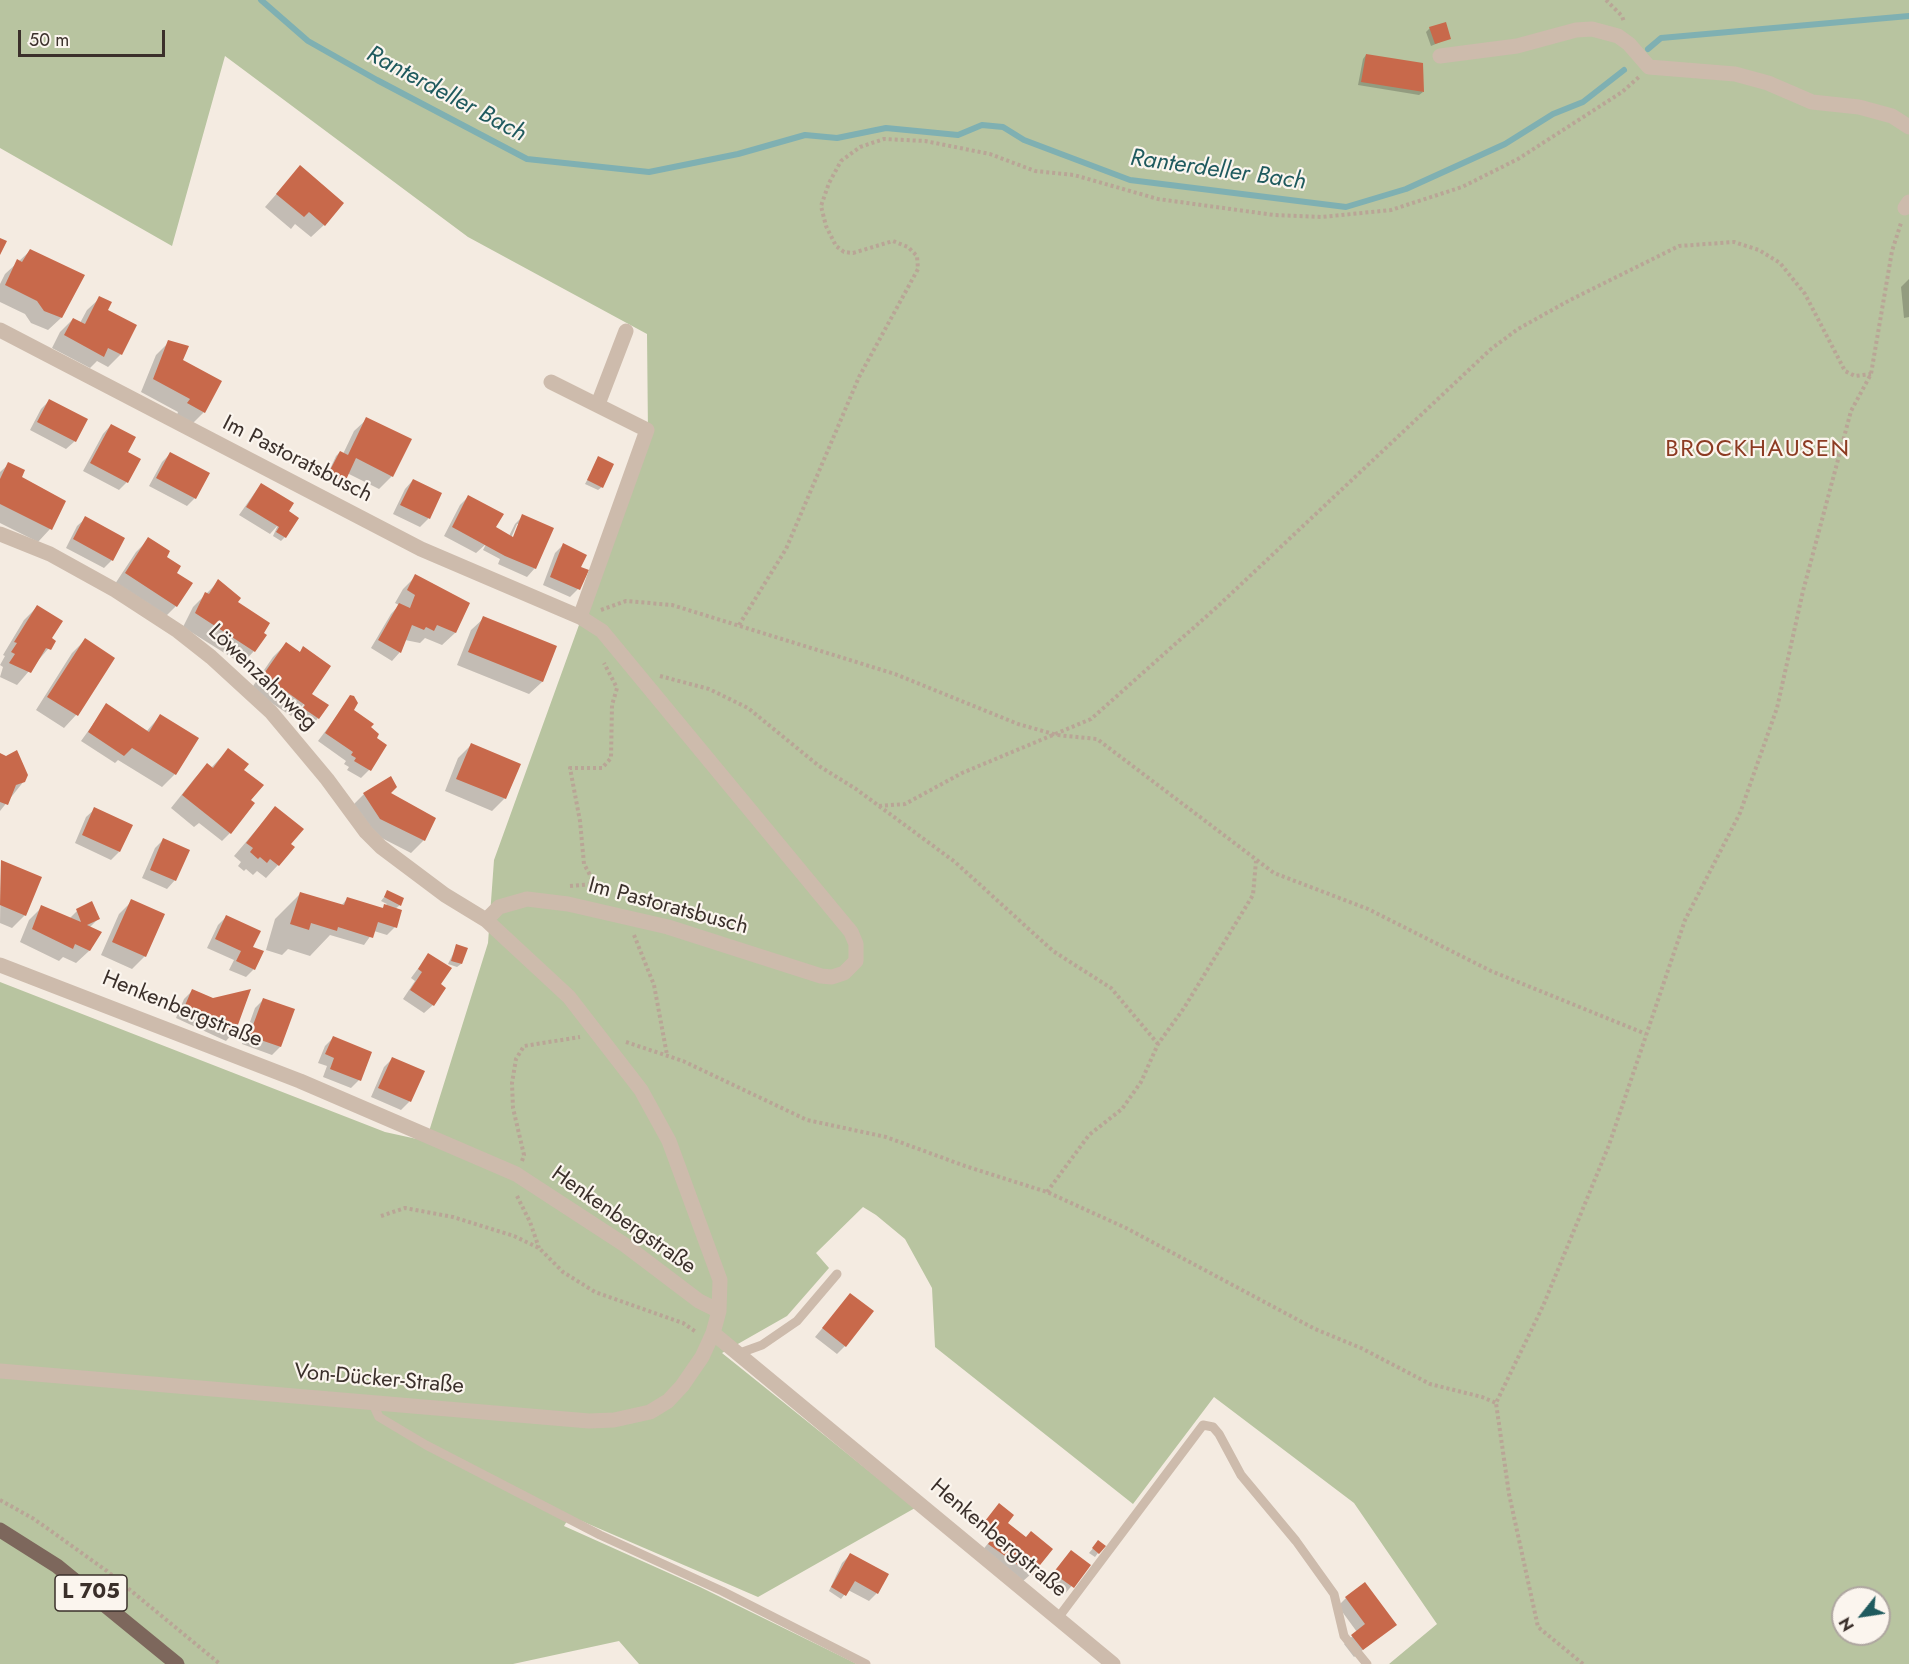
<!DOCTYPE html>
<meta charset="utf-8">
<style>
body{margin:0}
#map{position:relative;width:1909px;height:1664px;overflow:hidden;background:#f4ebe1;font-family:Jost,sans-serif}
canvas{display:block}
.north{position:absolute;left:1831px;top:1586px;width:60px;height:60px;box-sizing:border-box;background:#fbf5ee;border:2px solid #aea6a0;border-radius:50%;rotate:240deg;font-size:16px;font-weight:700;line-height:24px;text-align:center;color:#3b302b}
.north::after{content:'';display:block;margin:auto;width:21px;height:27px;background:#1f5a5e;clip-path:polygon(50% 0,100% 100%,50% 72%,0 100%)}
.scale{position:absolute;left:18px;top:30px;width:147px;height:27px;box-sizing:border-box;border:3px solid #3b302b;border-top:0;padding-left:8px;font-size:18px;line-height:21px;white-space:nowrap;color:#3b302b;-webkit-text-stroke:4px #fbf5ee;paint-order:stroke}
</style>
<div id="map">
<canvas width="1909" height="1664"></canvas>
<div class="north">N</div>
<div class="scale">50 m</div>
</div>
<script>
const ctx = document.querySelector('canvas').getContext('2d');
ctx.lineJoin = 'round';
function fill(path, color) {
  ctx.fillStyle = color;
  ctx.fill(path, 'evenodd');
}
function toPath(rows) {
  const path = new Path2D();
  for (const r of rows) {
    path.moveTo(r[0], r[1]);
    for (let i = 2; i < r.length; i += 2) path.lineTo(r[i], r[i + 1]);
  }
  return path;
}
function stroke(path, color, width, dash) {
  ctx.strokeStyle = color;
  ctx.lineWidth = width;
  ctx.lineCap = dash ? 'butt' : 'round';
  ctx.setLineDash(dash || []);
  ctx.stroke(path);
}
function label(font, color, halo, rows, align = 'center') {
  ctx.font = font + ' Jost,sans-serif';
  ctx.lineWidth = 4.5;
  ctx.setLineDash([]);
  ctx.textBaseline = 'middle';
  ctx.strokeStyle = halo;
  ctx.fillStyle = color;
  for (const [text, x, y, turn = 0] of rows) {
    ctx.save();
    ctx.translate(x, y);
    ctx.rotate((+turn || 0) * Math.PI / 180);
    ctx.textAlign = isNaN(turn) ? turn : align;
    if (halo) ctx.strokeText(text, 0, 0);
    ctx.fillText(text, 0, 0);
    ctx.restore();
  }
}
fill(toPath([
 [0,0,1909,0,1909,1664,1389,1664,1437,1624,1354,1503,1214,1397,1133,1504,935,1347,932,1288,905,1239,876,1215,863,1207,816,1253,829,1268,787,1316,722,1353,915,1508,758,1597,570,1516,564,1526,700,1587,857,1664,639,1664,619,1641,513,1664,0,1664,0,982,385,1132,426,1141,488,943,494,860,648,434,647,334,468,237,225,56,172,246,0,148],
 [1843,1598,1879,1598,1879,1634,1843,1634]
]), '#b8c4a0');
fill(toPath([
 [1430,28,1450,38,1431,46,1426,32],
 [1366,55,1423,92,1419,95,1358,85,1363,59],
 [300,167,324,225,311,237,295,224,291,229,265,207],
 [31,250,61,318,48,330,31,323,25,314,0,302,0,284,5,274],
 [1909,279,1909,317,1904,318,1901,287],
 [100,298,121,354,108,367,97,361,90,368,52,348,60,332,73,319,80,323,87,310],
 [169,342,204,412,191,425,176,417,178,412,141,392,156,355],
 [49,401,75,441,66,449,30,430,41,409],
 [367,419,392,476,379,489,347,473,340,485,326,478,336,456,340,452,343,454,354,431],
 [111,425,126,453,127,482,119,490,83,471,103,434],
 [170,454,195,498,187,506,149,486,162,462],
 [599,458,602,487,598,490,585,484],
 [9,464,20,478,64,502,50,529,38,542,0,523,0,472],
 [413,480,440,493,428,519,420,527,393,514,405,489],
 [261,484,282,519,285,537,281,541,273,536,278,525,270,534,239,515],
 [468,497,489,536,509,536,515,524,523,516,535,568,527,577,498,564,500,559,483,550,486,544,476,553,444,536,460,505],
 [517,524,520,524,514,538,511,538],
 [86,518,112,560,104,568,66,548,77,526],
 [149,539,165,557,175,573,176,606,163,619,113,587,136,552],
 [563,545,579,568,578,589,570,597,543,585,555,553],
 [416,576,468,603,455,633,442,645,425,638,420,643,405,640,400,652,392,661,371,648,391,614,399,605,395,603,403,589],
 [219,581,236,603,254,651,242,664,183,627,193,607],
 [37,607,50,639,54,642,17,685,0,677,3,667,0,665,5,656,3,655,24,620],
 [484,618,556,647,542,682,529,694,457,665,471,630],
 [85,640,113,658,76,715,64,728,36,710,72,653],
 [286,644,299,653,303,648,307,699,318,718,315,722,300,712,305,703,291,716,251,689,273,657],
 [351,697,352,710,368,727,369,770,361,778,347,770,349,767,344,764,346,761,318,741],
 [107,705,146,732,160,716,175,774,162,787,118,760,115,763,81,741],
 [471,745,505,798,492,811,445,791,458,758],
 [228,750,249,801,230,833,222,841,199,823,194,827,171,808,195,778,207,765,211,768],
 [0,755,24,781,0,811],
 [391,778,389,793,434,818,424,840,411,853,368,831,351,807,364,794],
 [275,808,289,845,278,865,266,878,257,871,253,875,246,869,244,871,238,866,241,862,234,856],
 [95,809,119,852,111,860,75,843,86,817],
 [163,840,175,880,167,889,142,878,155,848],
 [1,862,25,915,12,928,0,923],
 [388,892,400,905,395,909,395,927,387,935,374,931,364,945,330,935,310,956,288,949,282,955,266,950,275,919,301,893,341,906,347,899,381,909,387,904,381,901],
 [132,901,145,956,132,969,101,955,119,914],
 [42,907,69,919,77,911,98,919,89,928,99,933,89,951,76,963,63,957,59,961,20,942,29,920],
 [226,917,251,947,254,969,246,977,229,970,234,960,207,948,218,925],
 [457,946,461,964,457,967,448,964],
 [428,955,439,985,433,1005,424,1013,403,999,415,981,411,978],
 [192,991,234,1032,226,1041,176,1018,184,999],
 [263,1000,280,1047,272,1055,242,1044,255,1008],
 [333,1038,359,1080,351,1088,323,1077,327,1066,318,1063,325,1046],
 [393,1058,423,1072,409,1102,401,1110,371,1097,384,1067],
 [850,1295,845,1346,837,1354,815,1337],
 [996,1509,1031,1574,1022,1582,981,1552,995,1535,983,1526],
 [1095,1546,1098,1553,1095,1557,1089,1553],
 [1071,1552,1089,1565,1064,1595,1046,1582],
 [850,1555,877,1593,869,1601,848,1590,841,1599,829,1591,842,1563],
 [1346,1598,1395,1624,1354,1657,1344,1644,1357,1632,1338,1606]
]), '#0003');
stroke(toPath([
 [261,0,308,41,377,80,527,159,649,172,738,154,805,135,837,138,886,128,958,135,982,125,1003,127,1024,140,1130,180,1346,207,1406,189,1505,144,1553,114,1583,102,1624,70],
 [1648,49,1661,38,1909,16]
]), '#7fb0b2', 6);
fill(toPath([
 [1446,22,1451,39,1435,44,1429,27],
 [1366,54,1423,63,1424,92,1361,82],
 [300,165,344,203,325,226,309,212,304,217,276,194],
 [0,238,7,241,0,255],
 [30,249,85,275,62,318,44,311,37,301,5,285,17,259,22,262],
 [99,296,112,302,108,310,137,325,122,355,108,348,104,357,64,335,73,318,85,324],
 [168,340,189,346,183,360,222,381,205,413,187,403,190,399,153,379],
 [49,399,88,419,76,442,37,422],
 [366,417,412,439,393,477,356,458,345,482,328,474,340,451,348,455],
 [111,424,136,437,128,452,141,459,128,483,90,463],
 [170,452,210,473,196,499,156,478],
 [598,456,614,464,603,488,587,480],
 [8,462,25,470,22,477,66,501,52,530,0,504,0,479],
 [413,479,442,493,430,519,400,505],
 [261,483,294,503,289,511,299,518,286,538,276,532,279,527,246,507],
 [468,495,504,514,496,527,513,537,522,514,554,528,536,569,505,556,452,527],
 [85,516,125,538,113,561,73,539],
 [148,537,170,551,167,557,181,566,177,573,193,583,177,607,125,573],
 [563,543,587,555,581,567,589,570,580,590,550,577],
 [415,574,470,603,456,633,437,625,434,631,426,627,424,630,412,625,401,653,378,640,399,603,410,608,415,595,407,590],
 [218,579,241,598,238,602,270,623,264,633,267,635,255,652,195,613,205,592,209,594],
 [37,605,63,621,52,638,56,641,51,650,46,648,31,673,9,663,15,654,11,652,17,643,14,642],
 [483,616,557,646,543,682,468,652],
 [85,638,115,658,78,716,47,697],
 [286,642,300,652,303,646,331,666,312,694,329,705,319,719,303,708,305,705,263,675],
 [350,695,354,696,358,703,354,710,374,724,371,727,379,734,377,738,387,745,371,771,354,761,356,758,351,755,353,752,325,733],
 [106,703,149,732,160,714,199,738,176,775,132,748,124,756,88,732],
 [471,743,521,764,506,799,456,779],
 [228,748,249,764,244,770,264,785,251,800,255,803,231,834,182,795,207,763,213,768],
 [17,750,28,775,25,782,16,785,8,805,0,802,0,753,6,756],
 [391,776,397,787,391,793,436,818,425,841,380,819,363,793],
 [275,806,304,829,291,844,295,847,279,866,270,859,267,863,260,857,258,859,250,852,253,848,246,843],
 [94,807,133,825,120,852,82,835],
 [163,838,190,850,176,881,150,870],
 [1,860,42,877,26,916,0,905],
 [387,890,404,898,401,906,384,897],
 [300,892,344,905,347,897,383,908,384,904,402,910,397,928,378,922,373,938,338,927,337,931,311,923,309,930,290,924],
 [131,899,165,914,146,957,112,942],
 [92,901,100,919,87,925,102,932,90,951,75,944,73,949,32,929,41,905,81,922,76,909],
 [226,915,261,931,253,947,264,951,255,970,236,961,241,951,215,939],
 [456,944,468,948,462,964,451,961],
 [428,953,452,968,441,984,446,988,434,1006,410,990,422,972,418,969],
 [192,989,213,998,251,989,235,1033,183,1010],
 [263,998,295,1009,281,1047,249,1036],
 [333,1036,372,1052,361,1081,330,1069,334,1058,325,1054],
 [392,1057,425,1071,411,1102,378,1088],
 [850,1293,874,1311,846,1347,822,1328],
 [999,1503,1014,1515,1008,1523,1026,1537,1031,1531,1053,1549,1032,1575,988,1544,998,1532,985,1521],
 [1098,1540,1106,1546,1099,1554,1092,1548],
 [1071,1550,1091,1565,1074,1588,1053,1573],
 [850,1553,889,1574,878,1594,855,1581,846,1596,831,1587],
 [1365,1582,1397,1625,1363,1650,1351,1635,1365,1624,1345,1597]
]), '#c8694b');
stroke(toPath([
 [1606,0,1622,16,1624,22],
 [601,610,626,601,672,605,895,674,1018,724,1057,735,1097,739,1274,873,1368,909,1491,971,1646,1034],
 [739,625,786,549,859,377,918,269,917,256,908,247,893,241,853,253,844,252,836,246,826,226,821,206,829,183,841,161,860,147,884,139,925,141,990,154,1035,171,1074,175,1158,199,1274,215,1322,217,1391,210,1462,187,1518,159,1622,92,1639,77],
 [660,676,709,689,748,708,819,766,856,789,955,862,1053,951,1111,988,1158,1044],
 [879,806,905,804,962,773,1091,719,1218,606,1491,349,1518,329,1570,300,1679,246,1734,242,1759,250,1780,263,1805,294,1845,371,1855,376,1871,374],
 [570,886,595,884,584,864,580,821,570,768,602,768,611,758,612,705,617,688,604,663],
 [634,935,654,985,667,1055],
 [626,1042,683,1061,807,1120,886,1137,965,1166,1047,1192,1126,1228,1315,1329,1361,1348,1430,1384,1482,1397,1496,1403],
 [522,1161,524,1155,513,1108,512,1083,516,1059,524,1046,580,1037],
 [1047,1192,1089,1135,1122,1109,1141,1082,1158,1044,1184,1008,1253,895,1256,861],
 [517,1196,530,1222,539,1248],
 [381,1216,405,1208,453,1217,514,1236,539,1248,563,1272,595,1292,683,1323,696,1332],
 [0,1500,34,1519,107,1571,220,1664],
 [1583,1664,1538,1627,1509,1494,1496,1403,1543,1306,1609,1145,1685,920,1740,813,1777,708,1803,591,1851,411,1871,374,1892,251,1901,223]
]), '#b9a596', 4, [3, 3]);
stroke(toPath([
 [737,1354,762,1345,797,1321,837,1274],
 [372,1402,379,1417,426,1445,600,1535,722,1591,866,1664],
 [1058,1618,1203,1425,1213,1427,1219,1434,1241,1475,1296,1541,1334,1594,1344,1636,1367,1664]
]), '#cdbbac', 9);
stroke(toPath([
 [1440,56,1517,46,1576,30,1592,29,1618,36,1629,44,1649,67,1735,74,1768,83,1812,102,1859,107,1892,116,1909,127],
 [1905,208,1909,202],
 [0,330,421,549,580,617,602,631,851,932,856,944,856,961,844,973,832,977,821,976,668,927,568,904,527,899,499,907,486,920],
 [551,382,647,430,580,617],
 [598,404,626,331],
 [0,534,50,554,115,590,178,631,211,657,271,712,327,779,366,832,381,847,445,895,486,920,569,997,641,1090,669,1141,720,1280,719,1311,713,1333,702,1357,682,1386,668,1401,650,1412,614,1420,589,1421,0,1371],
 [0,965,300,1081,516,1174,625,1245,699,1301,719,1311],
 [713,1333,1113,1664]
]), '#cdbbac', 15);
stroke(toPath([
 [0,1530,57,1566,177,1664]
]), '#7d675c', 15);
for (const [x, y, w] of [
 [91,1593,72]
]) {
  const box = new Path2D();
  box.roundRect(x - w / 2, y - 18, w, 36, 4.5);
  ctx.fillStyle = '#fbf5ee';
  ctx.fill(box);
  stroke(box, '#3b302b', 1.5);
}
label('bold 21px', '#3b302b', null, [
 ["L 705",91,1593]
]);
label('22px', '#3b302b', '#fbf5ee', [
 ["Im Pastoratsbusch",297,460,27],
 ["Löwenzahnweg",262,678,44],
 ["Im Pastoratsbusch",668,907,15],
 ["Henkenbergstraße",182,1010,22],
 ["Henkenbergstraße",623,1221,35],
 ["Von-Dücker-Straße",379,1380,5],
 ["Henkenbergstraße",998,1539,40]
]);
label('italic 24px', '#1f5a5e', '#fbf5ee', [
 ["Ranterdeller Bach",446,95,28],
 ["Ranterdeller Bach",1218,171,8]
]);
ctx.letterSpacing = '1.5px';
label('24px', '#8c3b22', '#fbf5ee', [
 ["BROCKHAUSEN",1758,450]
]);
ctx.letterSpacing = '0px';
</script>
